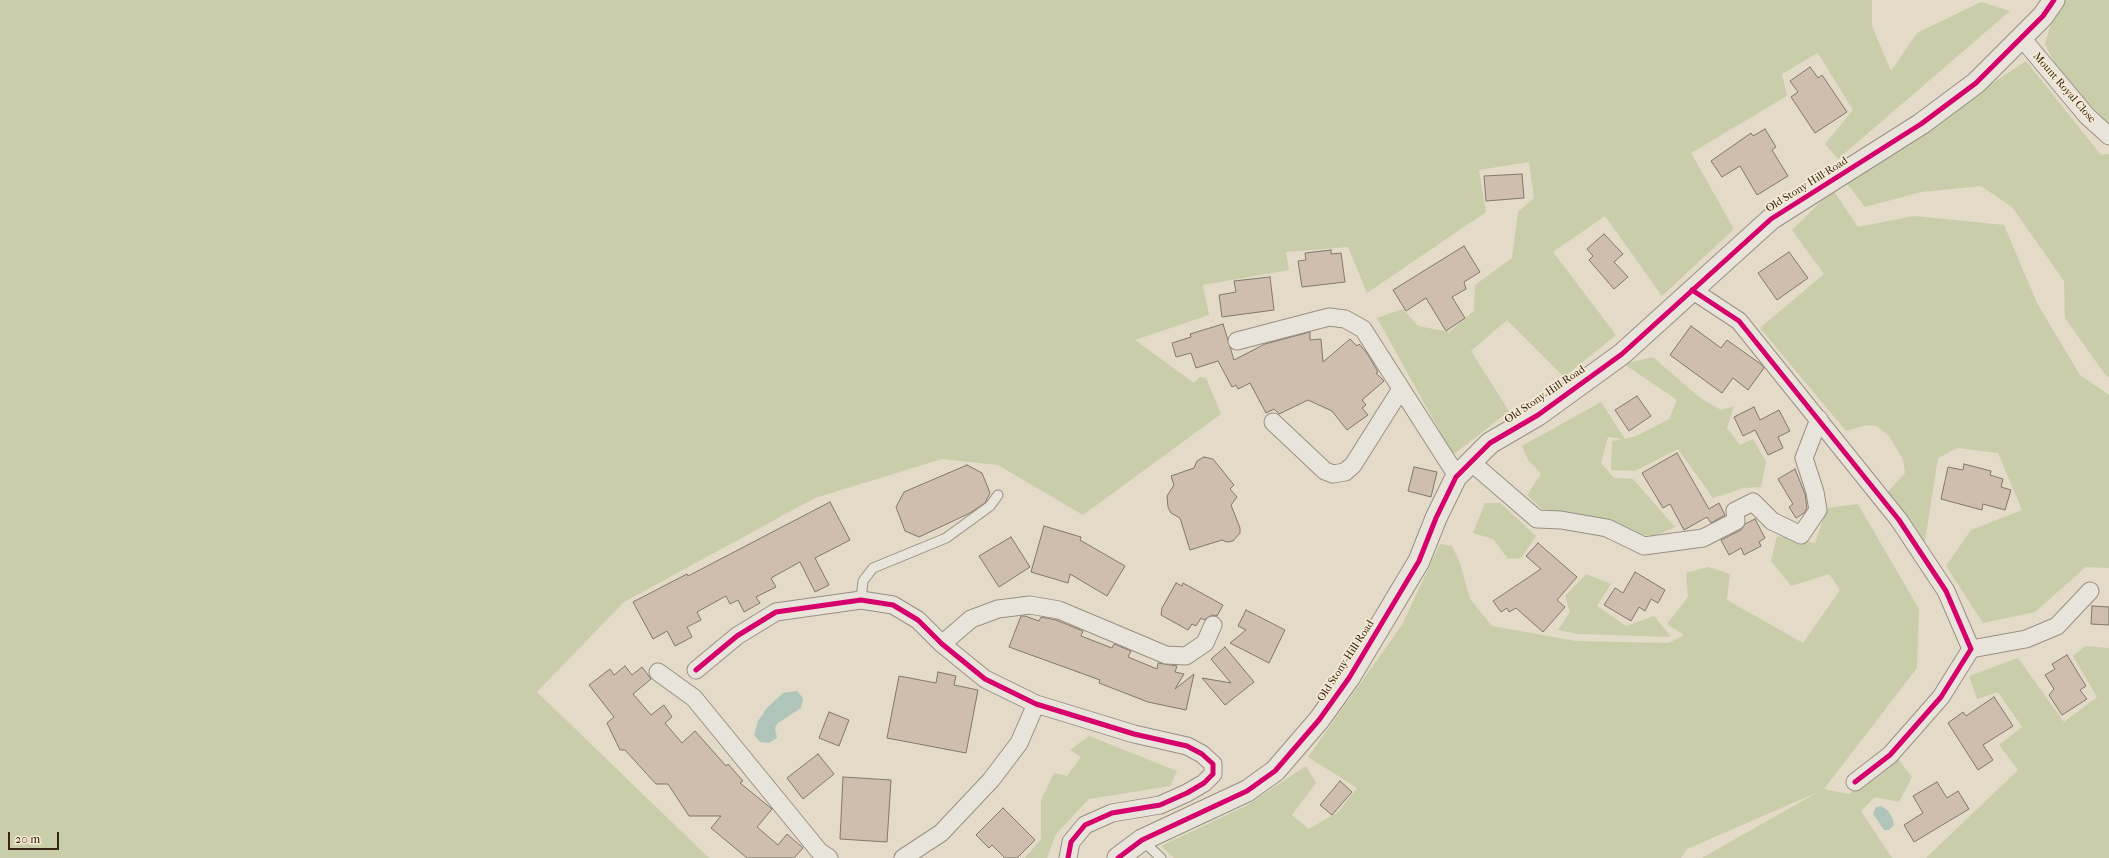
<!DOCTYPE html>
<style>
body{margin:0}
#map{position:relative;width:2109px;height:858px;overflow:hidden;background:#e3dac7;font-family:"IM FELL French Canon",serif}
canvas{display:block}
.scale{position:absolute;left:8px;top:832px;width:51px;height:18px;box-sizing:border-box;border:2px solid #382517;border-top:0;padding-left:5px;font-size:12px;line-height:14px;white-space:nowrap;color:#382517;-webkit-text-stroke:3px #f5ead3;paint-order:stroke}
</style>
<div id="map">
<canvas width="2109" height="858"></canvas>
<div class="scale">20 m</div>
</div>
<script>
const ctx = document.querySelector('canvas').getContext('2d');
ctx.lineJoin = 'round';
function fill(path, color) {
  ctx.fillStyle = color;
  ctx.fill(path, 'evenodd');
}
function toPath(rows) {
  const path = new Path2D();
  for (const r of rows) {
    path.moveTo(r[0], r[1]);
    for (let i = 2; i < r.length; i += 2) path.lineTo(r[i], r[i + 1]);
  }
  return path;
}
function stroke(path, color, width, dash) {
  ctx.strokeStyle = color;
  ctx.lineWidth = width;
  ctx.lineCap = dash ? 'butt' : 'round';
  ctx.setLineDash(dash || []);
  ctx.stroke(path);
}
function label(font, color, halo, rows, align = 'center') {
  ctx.font = font + ' "IM FELL French Canon",serif';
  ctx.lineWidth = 3.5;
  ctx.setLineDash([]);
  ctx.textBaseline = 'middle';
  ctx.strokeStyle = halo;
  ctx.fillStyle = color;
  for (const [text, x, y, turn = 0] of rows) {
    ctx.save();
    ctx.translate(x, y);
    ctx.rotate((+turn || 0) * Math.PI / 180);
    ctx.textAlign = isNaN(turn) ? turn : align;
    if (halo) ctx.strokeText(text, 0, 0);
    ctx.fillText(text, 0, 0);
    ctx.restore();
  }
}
fill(toPath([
 [0,0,1872,0,1872,26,1891,71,1917,33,1981,2,2010,11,1838,159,1825,144,1853,110,1818,53,1782,74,1787,96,1691,153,1734,229,1662,296,1605,216,1553,252,1616,335,1564,377,1507,320,1471,351,1509,411,1453,455,1377,318,1403,309,1418,326,1449,332,1474,311,1475,285,1512,258,1518,212,1534,198,1529,162,1479,170,1486,212,1367,293,1348,247,1286,252,1289,270,1203,285,1209,315,1135,340,1194,383,1200,377,1206,378,1221,414,1083,515,998,465,942,459,815,498,624,602,537,692,709,858,0,858],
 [2065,0,2109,0,2109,124,2061,76,2045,44,2052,20],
 [2026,61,2101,155,2109,154,2109,377,2106,376,2065,318,2064,281,2012,207,1981,186,1921,192,1865,207,1845,181],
 [1833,190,1858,227,1914,216,2004,225,2037,303,2080,375,2109,395,2109,568,2086,567,2035,612,1983,623,1946,566,1971,530,2022,510,1998,453,1958,448,1938,458,1924,547,1886,494,1905,473,1903,459,1889,436,1877,426,1866,425,1846,431,1760,328,1824,274,1792,230],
 [1653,357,1699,397,1721,410,1734,406,1727,428,1740,445,1753,439,1766,462,1761,487,1744,488,1713,498,1678,449,1635,471,1611,470,1612,441,1623,439,1608,437,1601,463,1614,478,1633,479,1675,527,1657,535,1636,535,1610,521,1542,509,1527,495,1541,474,1528,460,1522,446,1601,402,1625,439,1636,436,1669,419,1677,400,1624,364],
 [1485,503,1500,503,1536,536,1521,558,1508,559,1493,539,1473,533],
 [1858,504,1919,609,1917,668,1824,789,1849,794,1897,758,1912,777,1899,802,1875,797,1861,811,1892,858,1702,858,1818,792,1687,849,1681,858,1174,858,1161,846,1246,806,1306,766,1316,783,1292,815,1309,829,1338,812,1357,788,1308,757,1402,625,1440,544,1452,546,1460,563,1470,599,1492,626,1576,641,1669,643,1684,635,1667,624,1688,597,1686,573,1708,567,1730,574,1727,600,1803,643,1840,590,1829,574,1791,586,1771,561,1777,536,1815,543,1827,508],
 [1586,574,1611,584,1597,606,1626,626,1654,616,1671,637,1578,634,1558,630,1570,612,1565,596],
 [2085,646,2109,648,2109,858,1926,858,2018,770,1999,745,2022,727,1998,692,1977,699,1969,676,2018,658,2064,722,2097,697,2073,656],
 [1089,736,1177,771,1170,786,1089,799,1056,834,1047,858,1025,858,1041,839,1041,800,1054,773,1067,776,1081,757,1070,750]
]), '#cacdaa');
fill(toPath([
 [797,691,803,698,801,708,778,723,775,728,777,738,769,743,760,742,754,735,758,721,767,708,783,693],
 [1882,806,1889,812,1893,820,1894,825,1889,830,1884,830,1873,814,1876,807]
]), '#b0c5ba');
const building = toPath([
 [1810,67,1818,78,1822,75,1847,112,1815,133,1791,97,1798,92,1790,81,1810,67],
 [1765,129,1776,147,1772,150,1788,176,1757,195,1740,166,1722,177,1711,161,1751,133,1753,136,1765,129],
 [1522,174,1524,198,1486,201,1484,176,1522,174],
 [1604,234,1623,254,1614,262,1628,277,1614,289,1589,260,1593,256,1587,249,1604,234],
 [1464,246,1480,272,1464,282,1466,289,1452,297,1465,318,1446,331,1426,298,1406,311,1393,290,1464,246],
 [1331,250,1331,254,1341,253,1345,282,1302,287,1298,261,1306,260,1305,253,1331,250],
 [1789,252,1808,278,1777,300,1758,273,1789,252],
 [1270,277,1274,310,1222,317,1219,295,1236,292,1234,281,1270,277],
 [1223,324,1234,360,1265,344,1310,332,1310,340,1321,339,1323,362,1350,339,1357,346,1359,344,1367,353,1378,372,1376,373,1384,381,1362,400,1366,405,1362,408,1368,415,1347,430,1332,411,1308,400,1279,414,1274,409,1266,413,1250,383,1238,389,1236,385,1232,387,1218,361,1196,368,1191,353,1176,357,1172,343,1191,337,1190,334,1223,324],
 [1691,326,1721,348,1727,340,1762,365,1764,368,1748,390,1733,378,1722,393,1670,355,1691,326],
 [1637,396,1651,416,1629,431,1615,410,1637,396],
 [1754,407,1760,420,1779,410,1790,431,1778,437,1783,448,1768,455,1755,430,1743,436,1734,417,1754,407],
 [1677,453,1709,509,1719,503,1725,515,1711,523,1707,517,1684,530,1670,504,1663,508,1642,473,1677,453],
 [1204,457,1213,459,1234,485,1230,489,1237,497,1231,505,1240,528,1240,533,1233,541,1227,542,1222,540,1190,550,1180,518,1171,513,1168,507,1167,496,1174,485,1171,476,1194,468,1197,461,1204,457],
 [1964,464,1991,471,1990,475,2003,479,2001,487,2011,490,2005,510,1983,504,1982,510,1941,499,1948,467,1963,470,1964,464],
 [967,465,982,473,990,493,985,503,970,513,919,537,905,531,896,507,904,492,967,465],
 [1414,467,1437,472,1431,497,1408,491,1414,467],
 [1795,469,1805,494,1807,508,1804,513,1796,518,1789,507,1793,504,1778,479,1795,469],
 [830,502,850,540,815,558,829,585,815,592,800,562,771,578,776,587,756,597,760,603,744,612,738,600,730,604,726,596,697,612,701,620,687,627,692,637,675,646,667,631,653,639,633,602,687,574,688,576,830,502],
 [1755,519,1765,538,1759,542,1761,546,1744,555,1741,548,1729,555,1721,540,1741,530,1745,524,1755,519],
 [1044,526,1081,537,1080,540,1125,566,1107,596,1070,574,1068,583,1031,572,1044,526],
 [1011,537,1030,567,999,587,979,556,1011,537],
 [1538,543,1577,577,1557,600,1565,607,1543,632,1516,608,1509,612,1507,608,1501,612,1493,601,1541,569,1526,556,1538,543],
 [1635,572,1665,590,1658,603,1651,599,1645,611,1639,607,1631,621,1604,605,1615,588,1623,593,1635,572],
 [1176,583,1182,586,1183,583,1223,605,1217,616,1212,615,1204,620,1201,618,1196,626,1192,624,1188,630,1161,615,1162,608,1176,583],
 [2092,606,2109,607,2109,625,2091,624,2092,606],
 [1246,610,1285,630,1269,663,1230,643,1246,630,1238,626,1246,610],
 [1021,616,1025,616,1039,621,1041,617,1056,620,1083,631,1081,636,1112,648,1114,644,1131,651,1128,657,1157,669,1158,663,1177,666,1175,672,1184,674,1175,689,1194,674,1186,710,1148,702,1099,683,1100,680,1009,647,1021,616],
 [1225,647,1254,682,1225,705,1202,678,1231,683,1211,659,1225,647],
 [2067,655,2086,686,2080,690,2087,699,2062,715,2049,695,2054,689,2045,675,2055,669,2052,664,2067,655],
 [625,666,632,675,642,667,651,679,633,694,651,715,664,705,672,717,665,723,682,743,695,731,726,766,728,764,743,781,740,783,772,809,757,827,778,845,787,834,803,848,794,858,747,858,711,828,721,816,689,816,668,784,656,784,625,750,620,750,607,723,614,717,589,685,610,669,614,675,625,666],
 [938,672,956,676,954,685,978,690,966,753,887,738,899,676,936,683,938,672],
 [1994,697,2013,726,1983,745,1993,760,1978,770,1948,723,1963,712,1966,716,1994,697],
 [829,712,849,720,839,746,819,738,829,712],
 [818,754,834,774,803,799,787,778,818,754],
 [843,777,891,780,887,842,840,839,843,777],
 [1340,781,1352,792,1332,815,1320,805,1340,781],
 [1937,782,1947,798,1958,791,1969,809,1914,842,1904,825,1923,813,1913,796,1937,782],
 [1003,808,1035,840,1017,858,1005,858,992,845,989,848,976,835,1003,808]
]);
fill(building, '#cfbeae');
stroke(building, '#7f786c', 1);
const service = toPath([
 [861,600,863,581,873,568,946,538,990,506,998,495],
 [1142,840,1161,858]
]);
const minor = toPath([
 [2021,37,2087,116,2109,136],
 [1692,290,1739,321,1899,520,1946,591,1971,649,1941,697,1890,755,1855,782],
 [1237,341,1329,317,1345,319,1363,329,1457,476],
 [1273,422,1325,471,1333,474,1345,472,1353,465,1401,389],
 [1471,462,1537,519,1561,520,1607,528,1644,546,1703,538,1736,521,1735,511,1753,502,1772,521,1801,535,1818,510,1815,492,1804,458,1819,419],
 [942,644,971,619,998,609,1030,605,1059,610,1166,655,1186,656,1205,643,1213,625],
 [1971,649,2026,639,2057,626,2090,591],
 [696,670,737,636,776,612,861,600,893,605,918,620,942,644,985,679,1036,704,1134,734,1187,746,1202,754,1213,764,1213,774,1204,783,1187,793,1160,805,1112,813,1085,825,1071,842,1068,858],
 [658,672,694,698,819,851,829,858],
 [903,858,941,833,991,780,1019,743,1036,704]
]);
const tertiary = toPath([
 [1118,858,1142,840,1247,791,1275,771,1319,720,1349,678,1419,561,1436,518,1456,477,1490,443,1538,415,1622,354,1771,219,1921,124,1976,83,2043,16,2054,0]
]);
stroke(service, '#989083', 11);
stroke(minor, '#989083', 19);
stroke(tertiary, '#989083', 23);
stroke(service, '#e9e4db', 9);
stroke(minor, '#e9e4db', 17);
stroke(tertiary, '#e9e4db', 21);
stroke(toPath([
 [1692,290,1739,321,1899,520,1946,591,1971,649,1941,697,1890,755,1855,782],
 [696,670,737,636,776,612,861,600,893,605,918,620,942,644,985,679,1036,704,1134,734,1187,746,1202,754,1213,764,1213,774,1204,783,1187,793,1160,805,1112,813,1085,825,1071,842,1068,858],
 [1118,858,1142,840,1247,791,1275,771,1319,720,1349,678,1419,561,1436,518,1456,477,1490,443,1538,415,1622,354,1771,219,1921,124,1976,83,2043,16,2054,0]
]), '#d6006c', 5);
label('11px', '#382517', '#f5ead3', [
 ["Mount Royal Close",2064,88,49],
 ["Old Stony Hill Road",1807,185,-32],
 ["Old Stony Hill Road",1545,395,-34],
 ["Old Stony Hill Road",1346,661,-57]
]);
</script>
